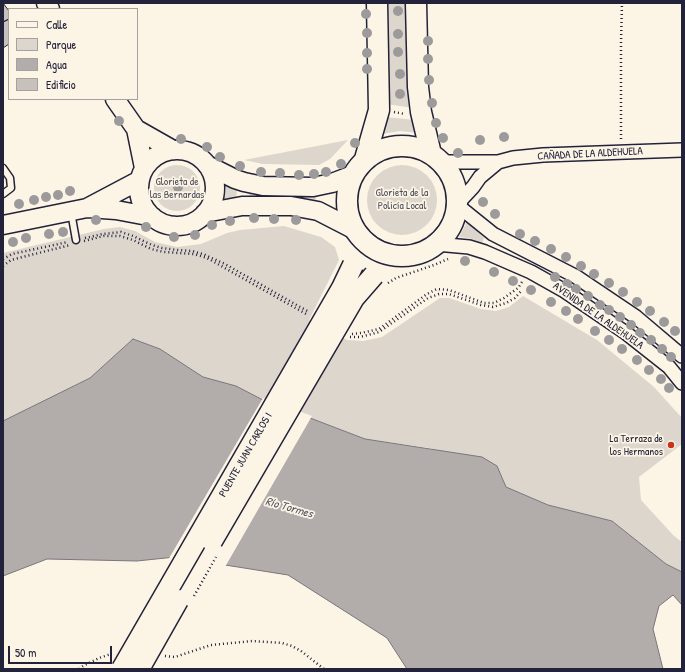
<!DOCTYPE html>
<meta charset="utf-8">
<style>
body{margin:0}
#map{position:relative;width:685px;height:672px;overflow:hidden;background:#fcf5e5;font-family:"Patrick Hand",sans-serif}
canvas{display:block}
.frame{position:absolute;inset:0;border:4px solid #22223b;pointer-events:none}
.legend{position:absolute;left:8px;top:8px;width:130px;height:92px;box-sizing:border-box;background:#fcf5e5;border:1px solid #a5a1a1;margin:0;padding:5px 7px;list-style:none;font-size:12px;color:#22223b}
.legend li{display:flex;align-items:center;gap:8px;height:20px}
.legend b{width:20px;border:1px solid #a5a1a1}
.scale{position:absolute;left:8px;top:646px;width:104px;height:18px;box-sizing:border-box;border:2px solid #22223b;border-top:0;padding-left:5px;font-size:12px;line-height:14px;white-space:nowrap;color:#22223b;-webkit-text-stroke:3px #fcf5e5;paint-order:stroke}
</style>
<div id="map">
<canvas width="685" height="672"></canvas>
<div class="frame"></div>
<ul class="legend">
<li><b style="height:5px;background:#fcf5e5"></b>Calle</li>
<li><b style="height:11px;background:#dcd6cc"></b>Parque</li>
<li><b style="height:11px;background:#b2adab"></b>Agua</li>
<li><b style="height:11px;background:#c6c1bb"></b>Edificio</li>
</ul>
<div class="scale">50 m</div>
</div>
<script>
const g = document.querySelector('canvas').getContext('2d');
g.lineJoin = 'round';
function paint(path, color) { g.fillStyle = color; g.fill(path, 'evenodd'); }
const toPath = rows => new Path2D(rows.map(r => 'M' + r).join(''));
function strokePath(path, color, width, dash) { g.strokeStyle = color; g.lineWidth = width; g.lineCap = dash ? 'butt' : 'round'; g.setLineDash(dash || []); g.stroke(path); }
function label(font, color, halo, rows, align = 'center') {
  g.font = font + ' "Patrick Hand",sans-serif'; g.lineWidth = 3.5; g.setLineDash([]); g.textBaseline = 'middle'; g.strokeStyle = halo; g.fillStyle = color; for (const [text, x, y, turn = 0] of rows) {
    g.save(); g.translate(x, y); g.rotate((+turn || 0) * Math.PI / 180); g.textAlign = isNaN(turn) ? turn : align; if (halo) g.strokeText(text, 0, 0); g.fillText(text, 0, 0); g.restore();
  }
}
paint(toPath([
 [385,3,409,3,413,108,387,104],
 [386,117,415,120,419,133,400,131,382,134],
 [348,140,330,159,319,165,263,164,244,160],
 '367 200a35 35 0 1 1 70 0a35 35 0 1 1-70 0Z',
 '154 188a23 23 0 1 1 46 0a23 23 0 1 1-46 0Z',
 [225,184,237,189,236,199,224,202,226,191],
 [249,192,261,194,317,196,314,203,249,198],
 [467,222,484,238,482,243,469,238,459,237],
 [284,226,321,237,335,247,339,260,309,320,347,340,363,341,382,337,440,298,449,298,481,309,496,311,509,307,523,296,597,340,654,387,682,418,682,444,639,477,641,500,674,536,682,542,682,572,666,564,612,521,548,505,506,487,497,466,429,448,365,439,263,400,236,386,203,377,160,349,133,339,90,378,3,421,3,253,104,229,120,227,135,231,155,242,177,247,201,244,227,233,240,230]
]), '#dcd6cc');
const water = toPath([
 [133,339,160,349,203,377,236,386,263,400,365,439,482,457,497,466,506,487,548,505,612,521,666,564,682,572,682,605,673,595,659,606,653,629,663,669,407,669,387,638,288,575,175,557,137,561,47,559,3,576,3,421,90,378,133,339]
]);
paint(water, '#b2adab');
strokePath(water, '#78757e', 1);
paint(toPath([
 [263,398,312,416,225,567,175,559,168,560]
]), '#fcf5e5');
const building = toPath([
 [3,3,9,11,9,19,3,22,3,3],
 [9,19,9,44,3,48,3,22,9,19]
]);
paint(building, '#c6c1bb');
strokePath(building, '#22223b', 1);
const service = toPath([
 [3,168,10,178,11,188,3,194],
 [71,212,76,240]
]);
const minor = toPath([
 [442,162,498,162,513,158,543,155,682,150],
 [458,203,473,187,480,177,498,162],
 [457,205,493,234,575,276,636,317,682,356],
 [436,244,469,247,485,252,531,272,563,290,626,333,669,367,682,383]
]);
const secondary = toPath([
 [46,3,50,9],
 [115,99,136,129,173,150],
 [136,129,144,168],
 '139 188a38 38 0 1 1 76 0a38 38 0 1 1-76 0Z',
 [207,165,235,179,244,182,263,186,313,187,332,183,353,175],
 [88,208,116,210,153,217],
 [205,213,242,206,291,206,318,211,355,230],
 [3,225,87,208,140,180]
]);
const primary = toPath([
 [416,3,418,87,421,112,431,154],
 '347 201a55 55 0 1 1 110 0a55 55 0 1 1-110 0Z',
 [365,159,379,110,377,3]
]);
strokePath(service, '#22223b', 9);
strokePath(minor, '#22223b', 16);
strokePath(secondary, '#22223b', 21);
strokePath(primary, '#22223b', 23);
strokePath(toPath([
 [394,112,405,114],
 [621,139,621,43,622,3],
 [85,238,103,234,121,232,133,236,152,245,162,248,177,250,192,251,203,254,225,264,309,312],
 [84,241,104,236,120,236,133,240,151,249,164,252,194,254,207,258,308,315],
 [3,259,12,254,68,242],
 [3,266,11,260,70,245],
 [388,283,396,278,434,265,448,259],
 [352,334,361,333,379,329,427,294,437,289,449,290,484,303,494,303,504,298,518,288,522,282],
 [350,337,360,337,379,332,428,298,439,294,449,294,481,305,493,307,506,303,515,298,522,290],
 [165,656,175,657,211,645,253,641,282,643,292,646,301,651,324,669],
 [79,669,83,666,99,658,111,654]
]), '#22223b', 2.5, [1, 3]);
strokePath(service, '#fcf5e5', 6);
strokePath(minor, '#fcf5e5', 13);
strokePath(secondary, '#fcf5e5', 18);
strokePath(primary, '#fcf5e5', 20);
const primaryBridge = toPath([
 [212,541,354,298,374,275],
 [122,669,342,288,353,265],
 [139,669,178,600]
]);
strokePath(primaryBridge, '#22223b', 23, []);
strokePath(toPath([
 [194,596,216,557]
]), '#22223b', 2.5, [1, 3]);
strokePath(primaryBridge, '#fcf5e5', 20);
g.fillStyle = '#9d9a9b';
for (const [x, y] of [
 [398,11],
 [366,14],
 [367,33],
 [398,34],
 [428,41],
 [398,52],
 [367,53],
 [428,59],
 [367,69],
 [400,74],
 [429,80],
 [400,94],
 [432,103],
 [119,121],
 [436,123],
 [504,137],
 [443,138],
 [181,139],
 [480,140],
 [355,143],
 [207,147],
 [458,153],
 [220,157],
 [341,164],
 [240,166],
 [261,172],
 [326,172],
 [280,173],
 [314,174],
 [299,175],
 [178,187],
 [70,191],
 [58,195],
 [46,197],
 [34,200],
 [483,202],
 [19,204],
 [495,214],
 [254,218],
 [274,219],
 [96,220],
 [296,220],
 [230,221],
 [212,225],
 [146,227],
 [63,232],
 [49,234],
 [520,234],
 [195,235],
 [174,237],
 [26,238],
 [535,241],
 [13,242],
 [551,249],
 [566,257],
 [465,261],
 [581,266],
 [494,272],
 [594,274],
 [555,277],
 [513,281],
 [609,283],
 [567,284],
 [576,289],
 [531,290],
 [623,292],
 [588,296],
 [551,302],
 [637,302],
 [600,305],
 [609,310],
 [566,311],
 [650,311],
 [620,317],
 [578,319],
 [664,322],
 [631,325],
 [595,331],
 [675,331],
 [640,333],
 [609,340],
 [651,340],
 [622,349],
 [662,349],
 [671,357],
 [637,360],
 [649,370],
 [661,379],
 [669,388]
]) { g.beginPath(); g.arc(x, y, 5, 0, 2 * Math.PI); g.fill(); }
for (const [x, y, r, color] of [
 [671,445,4,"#c8321e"]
]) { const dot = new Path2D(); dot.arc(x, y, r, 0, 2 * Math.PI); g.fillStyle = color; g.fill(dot); strokePath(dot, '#fcf5e5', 1.5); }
label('11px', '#22223b', '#fcf5e5', [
 ["CAÑADA DE LA ALDEHUELA",590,154,-3],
 ["AVENIDA DE LA ALDEHUELA",598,316,35],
 ["PUENTE JUAN CARLOS I",246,455,-60]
]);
label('11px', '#504f5f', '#fcf5e5', [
 ["Glorieta de",177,182],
 ["las Bernardas",177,195],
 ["Glorieta de la",402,193],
 ["Policía Local",402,206]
]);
label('11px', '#22223b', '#fcf5e5', [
 ["La Terraza de",663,439],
 ["los Hermanos",663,452]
], 'right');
label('italic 12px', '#545362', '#fcf5e5', [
 ["Río Tormes",289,508,16]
]);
</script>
